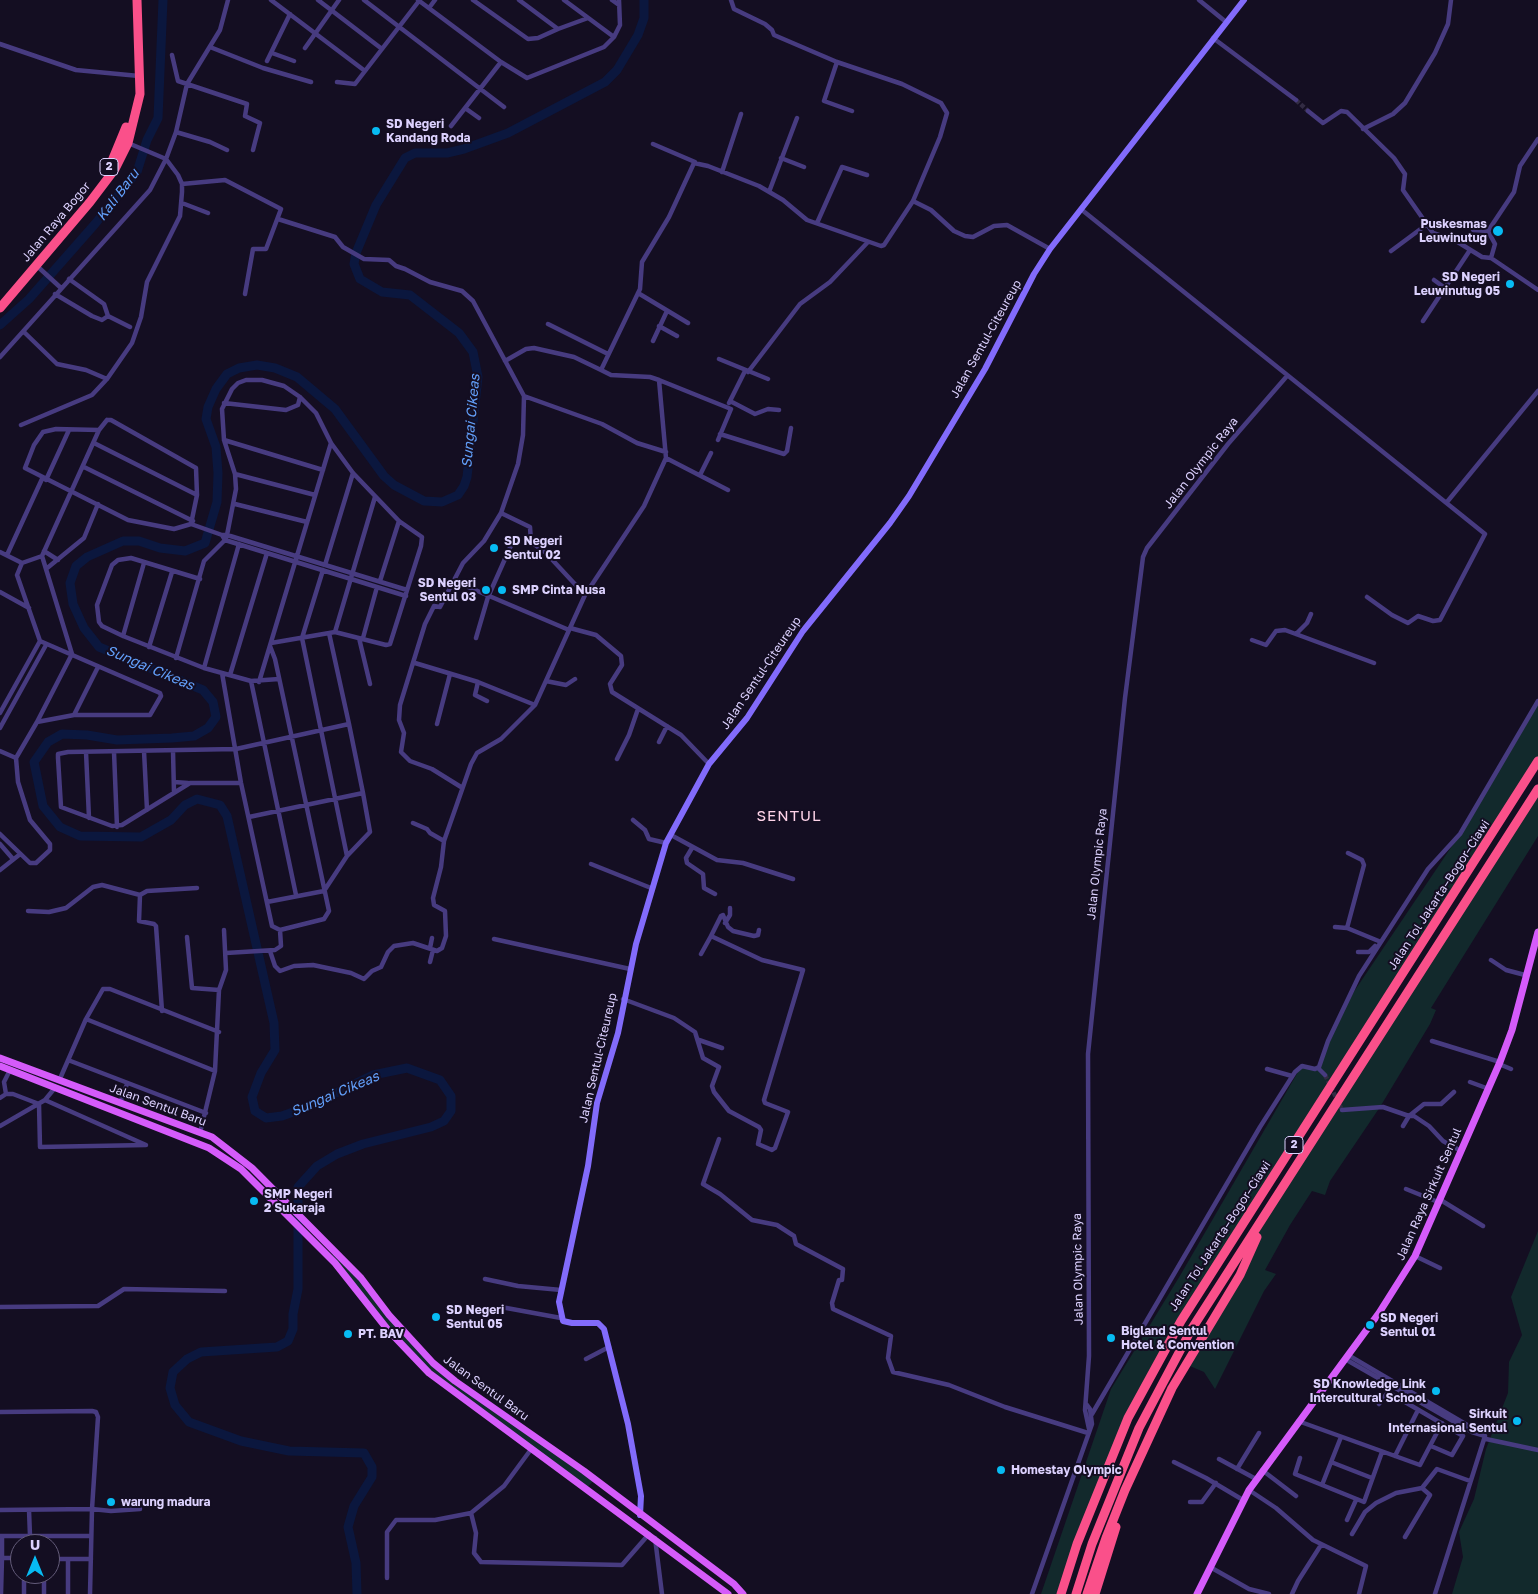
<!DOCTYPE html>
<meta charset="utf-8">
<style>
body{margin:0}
#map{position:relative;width:1538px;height:1594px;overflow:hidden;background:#140e22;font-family:"Golos Text",sans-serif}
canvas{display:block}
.north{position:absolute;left:10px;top:1534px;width:50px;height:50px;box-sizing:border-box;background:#140e22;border:1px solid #645c7a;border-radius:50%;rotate:0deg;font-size:14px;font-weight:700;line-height:20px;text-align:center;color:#dcd1fe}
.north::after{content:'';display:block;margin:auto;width:18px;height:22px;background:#07bbf3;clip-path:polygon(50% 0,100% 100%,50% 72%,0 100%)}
</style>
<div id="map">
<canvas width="1538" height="1594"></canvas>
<div class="north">U</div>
</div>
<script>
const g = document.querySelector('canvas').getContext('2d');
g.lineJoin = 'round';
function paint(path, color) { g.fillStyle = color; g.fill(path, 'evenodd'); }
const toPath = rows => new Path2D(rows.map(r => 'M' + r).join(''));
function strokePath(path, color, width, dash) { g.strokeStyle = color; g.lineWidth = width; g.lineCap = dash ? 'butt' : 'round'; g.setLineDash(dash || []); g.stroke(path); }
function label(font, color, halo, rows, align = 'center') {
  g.font = font + ' "Golos Text",sans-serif'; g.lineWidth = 4; g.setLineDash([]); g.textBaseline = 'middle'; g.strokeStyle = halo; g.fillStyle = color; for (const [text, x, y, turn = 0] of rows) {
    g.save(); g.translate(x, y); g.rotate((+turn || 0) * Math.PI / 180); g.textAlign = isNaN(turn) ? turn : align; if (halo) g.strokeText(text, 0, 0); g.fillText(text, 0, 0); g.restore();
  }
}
paint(toPath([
 [1538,701,1538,760,1330,1088,1146,1385,1061,1594,1041,1594,1111,1389,1181,1274,1302,1065,1317,1069,1347,1002,1460,834],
 [1538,789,1538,836,1431,1008,1436,1010,1430,1024,1380,1107,1330,1181,1325,1195,1312,1191,1290,1225,1265,1270,1276,1274,1264,1291,1215,1389,1204,1372,1185,1364,1240,1275,1268,1211],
 [1538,1231,1538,1594,1452,1594,1463,1557,1459,1532,1474,1499,1486,1449,1508,1393,1509,1362,1522,1335,1511,1297],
 [335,1253,433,1363,595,1479,585,1490,429,1373,330,1257]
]), '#12292c');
strokePath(toPath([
 [0,325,29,299,95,224,137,172,147,140,158,118,163,0],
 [357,1594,356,1563,348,1527,354,1506,372,1477,372,1467,364,1453,289,1451,241,1441,189,1422,175,1405,170,1388,173,1372,187,1359,201,1352,277,1347,288,1341,293,1329,293,1314,298,1289,298,1187,317,1166,337,1154,363,1144,431,1127,444,1121,451,1111,451,1096,440,1080,407,1068,373,1075,307,1107,282,1116,266,1118,255,1111,252,1097,261,1073,275,1050,274,1023,227,816,220,805,197,799,185,805,171,820,141,837,80,836,60,827,43,806,34,762,48,742,62,734,87,735,117,740,172,738,194,736,208,728,216,717,213,702,203,690,99,647,84,628,73,604,70,583,76,566,87,557,123,541,139,541,160,548,185,551,205,543,217,502,218,473,216,447,206,419,208,407,216,389,227,374,239,368,257,365,275,368,297,377,335,409,384,476,394,485,424,501,442,502,458,495,464,486,467,477,478,377,473,352,459,333,410,295,382,292,360,279,354,264,356,253,376,205,405,158,415,153,447,153,464,149,508,133,605,82,617,70,638,35,644,18,644,0]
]), '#0b173e', 9);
strokePath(toPath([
 [1296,100,1308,111],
 [1325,1075,1342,1110]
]), '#322b43', 4.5, [4.5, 2]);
strokePath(toPath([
 [271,0,365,71],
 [318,0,382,49],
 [364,0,504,107],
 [418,0,501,62,527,78,604,47,614,37,620,25,619,0],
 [473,0,528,39,538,38,558,29],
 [519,0,558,29,588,18],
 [564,0,614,37],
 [612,0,619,5],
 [1199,0,1226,22],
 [429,8,435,0],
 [1213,38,1296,100],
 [0,44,76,70,139,76],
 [210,47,263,68,311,82],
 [305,48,339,0],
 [272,53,294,61],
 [172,55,178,81,247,104,245,116,260,123,253,150],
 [267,61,290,14],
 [837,62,824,101,852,111],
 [337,82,355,84,419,1],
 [465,108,479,118],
 [1308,111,1323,123,1341,111,1347,112,1394,158,1405,174,1403,190,1405,193,1433,233,1456,241,1482,257,1491,258,1538,290],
 [451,126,501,62],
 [1363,129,1393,114,1405,103,1435,53,1448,24,1451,0],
 [176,132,210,142,227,150],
 [653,144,695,162],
 [781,158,804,167],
 [722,172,741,114],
 [182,184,225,180,281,209,266,249,253,249,245,294],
 [769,192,797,118],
 [913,201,931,210,954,231,965,236,973,237,994,226,1007,225,1050,249],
 [182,203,208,213],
 [1082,210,1485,534,1440,620,1433,621,1418,616,1408,623,1392,615,1367,597],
 [278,219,335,237,343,247,364,259,389,260,396,266,405,269,430,282,462,291,473,301,524,396,523,435,518,464,501,513],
 [817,223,842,167,867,175],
 [1473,230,1488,231,1514,192,1520,166,1538,139],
 [1488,231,1495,244,1491,258],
 [1391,251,1426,225],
 [37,266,61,288],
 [69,279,104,304,108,316,130,327],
 [1434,280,1445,288],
 [638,293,688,323],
 [55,294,92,316,102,320,108,316],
 [1423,321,1470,250],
 [548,324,608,354],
 [659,326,677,336],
 [24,332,57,364,86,370,107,379],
 [653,341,667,311],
 [0,357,150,190,166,159,176,132,187,84,220,30,228,0],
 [719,359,768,379],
 [505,361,526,349,534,348,574,357,601,370],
 [748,372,800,304,830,282,867,243],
 [659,380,731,409,718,440],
 [524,396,602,424,637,443,666,452],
 [730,401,755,414,768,409,779,410],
 [224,403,286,410,298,405,300,397],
 [729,403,745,371],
 [107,420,111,420,196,468,197,495,191,524,174,529,128,520,25,468,34,445,43,432,56,429,99,430,107,420],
 [21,425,92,395,107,379,132,343,141,317,147,282,180,216,182,192,182,184,178,175,166,159,128,143],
 [720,434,784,454,787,451,791,428],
 [224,440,323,470],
 [94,443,197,495],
 [666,458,728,490],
 [84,467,193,521],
 [235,474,315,495],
 [700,475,711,453],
 [46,480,69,430],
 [1447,502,1538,391],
 [235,504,307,522],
 [191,524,222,535],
 [225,540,222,535,227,535,407,590],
 [225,540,406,596],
 [44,551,58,560],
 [0,552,22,563],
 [7,555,42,479],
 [325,565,353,473],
 [46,569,84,538,98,504],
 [200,579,131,558,118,560,112,565,97,605,99,622,102,626,123,636,204,668,251,681,279,679],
 [380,581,399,521],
 [454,581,569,630],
 [0,592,29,608],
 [570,628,596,635,621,656,622,665,610,684,612,692,681,735,709,764],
 [1296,634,1307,623,1311,614],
 [123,636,144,563],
 [359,638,370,684],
 [363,638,377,587],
 [476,638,488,597,513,541],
 [1252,640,1266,645,1276,631,1285,630,1374,663],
 [271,643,335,632,375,497],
 [149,647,172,572],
 [176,658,204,561,225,540,227,535,236,489,235,474,224,440,222,409,232,389,238,383,246,380,262,380,284,386,300,397,316,413,331,443,353,473,399,521,422,537,421,546,390,644,386,645,335,632],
 [415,663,478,682,535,705],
 [204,668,239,544],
 [222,673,241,783,272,926,280,930,324,919,329,911,275,659,270,646],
 [230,675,267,553],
 [251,681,296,895],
 [546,681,566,685,575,679],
 [259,682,331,443],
 [478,682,475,695,487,701],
 [0,713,40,641],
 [74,715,98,667],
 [37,722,72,654,42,556],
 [349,724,363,793],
 [437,724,450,674],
 [0,728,46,645],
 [659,742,667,726],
 [0,751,16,758],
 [144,751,147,810],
 [173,751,174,793],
 [86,752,89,818],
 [114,752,117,827],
 [617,759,629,735,638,709],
 [174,782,188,783],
 [241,783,190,783,122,825,112,826,61,807,58,758,58,754,68,752,236,749,349,724,329,633],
 [461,787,432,769,410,761,401,752,404,733,399,720,400,705,425,624,434,606,440,607,463,563,484,541,501,513,530,527,531,542,546,553,585,595],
 [249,817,363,793,370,832,347,856],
 [633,820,645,830,649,839,666,843],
 [413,823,427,829,430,833,444,841],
 [0,834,30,863,36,863,50,850,50,844,30,820,18,782,16,758,37,722,74,715,150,715,161,696,160,693,40,641,17,575,22,563,42,556,99,430],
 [671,835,717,860,743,863,793,879],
 [0,844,13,859],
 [692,848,686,858,687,863,703,874,704,888,715,894],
 [1348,853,1362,860,1364,865,1347,928,1381,942],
 [591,864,651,888],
 [0,870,19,855],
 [140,895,139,921,154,924,156,926,162,1011],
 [267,902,324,891,347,856,302,638,323,570],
 [28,911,49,912,66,908,93,887,102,885,140,895,147,891,197,888],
 [721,916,723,915,728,927,733,931,754,936,758,935,759,930],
 [725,923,730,915,730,908],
 [1335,927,1347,928],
 [711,936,721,916],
 [187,937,192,988,219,990],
 [494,939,630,969],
 [430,948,432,938],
 [270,951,275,966,280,971,294,966,313,965,351,973,364,979,372,971,381,967,388,952,394,946,413,943,437,951,442,948,446,936,445,911,434,905,433,898,441,867,444,841,471,764,477,753,501,739,535,705,585,595,644,506,666,458,659,380,650,377,611,375,601,370,640,289,642,262,669,217,694,163,708,166,759,186,783,200,807,220,881,246,884,245,913,201,940,137,947,113,941,103,902,84,837,62,774,35,772,30,765,24,734,9,731,0],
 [1358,952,1369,952,1375,946],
 [226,953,275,950,281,946,280,930],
 [1491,960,1506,970,1525,975],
 [430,962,433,950],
 [623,999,674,1018,695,1032,703,1058,719,1067,712,1086,714,1092,729,1111,759,1127,761,1130,758,1144,772,1150,775,1148,788,1112,765,1103,764,1100,803,970,762,960,711,936,701,954],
 [86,1019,215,1071],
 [699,1040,722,1048],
 [1432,1041,1500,1062],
 [68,1060,206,1113],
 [1499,1064,1511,1069],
 [1318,1068,1325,1075],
 [1267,1069,1292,1076],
 [59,1081,86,1019,103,989,110,989,219,1032],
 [1470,1082,1489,1089],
 [6,1094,4,1082,10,1070],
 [0,1098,6,1094,13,1094,39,1104,40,1147,146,1145,45,1100],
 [120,1103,127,1084],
 [1342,1110,1383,1107,1409,1116,1414,1116,1429,1126,1443,1141,1461,1151],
 [0,1126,45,1100,54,1089],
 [1403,1126,1409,1116,1424,1104,1441,1104,1454,1092],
 [200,1133,215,1071,219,990,226,970,224,930],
 [719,1139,703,1184,720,1194,752,1220,777,1225,794,1236,796,1244,843,1269,842,1280,839,1280,832,1303,833,1309,891,1336,888,1358,893,1372,949,1385,1005,1407,1088,1433],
 [1406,1189,1438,1202],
 [1439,1199,1483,1226],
 [1415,1256,1440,1268],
 [485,1279,518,1286,561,1290],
 [0,1307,98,1306,124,1289,225,1291],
 [501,1307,561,1318],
 [1348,1355,1474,1429,1477,1433],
 [586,1359,609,1347],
 [1345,1359,1472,1432,1485,1436,1435,1594],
 [1379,1404,1388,1392,1463,1436,1452,1455,1431,1446],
 [0,1412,92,1411,96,1412,98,1417,92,1509,90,1594],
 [1092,1414,1260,1127,1295,1072,1302,1066,1315,1069,1319,1067,1328,1041,1359,976,1428,869,1460,834,1538,701],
 [1298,1421,1420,1465,1442,1423],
 [1089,1429,1085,1410,1089,1356,1088,1054,1125,698,1143,557,1147,548,1228,444,1287,376],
 [1486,1439,1538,1450],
 [1395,1456,1418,1410],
 [1300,1458,1295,1474,1364,1502,1382,1452],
 [1219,1459,1256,1479],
 [1174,1462,1206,1478,1243,1500],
 [1331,1462,1372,1478],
 [1237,1469,1259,1433],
 [1262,1470,1296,1496],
 [1322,1485,1341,1437],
 [1249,1490,1276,1508,1313,1540,1366,1566,1359,1594],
 [1190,1502,1202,1502,1216,1483],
 [0,1510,92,1509,111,1511,140,1509],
 [29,1510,30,1536],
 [471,1513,504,1486,532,1448],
 [1347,1520,1356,1500],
 [1352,1534,1365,1512,1376,1503,1396,1493,1422,1488,1437,1469,1470,1481],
 [0,1536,91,1536],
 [1405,1537,1430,1495,1422,1488],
 [655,1538,662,1594],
 [2,1558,2,1536],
 [50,1559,91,1559],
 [1210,1567,1249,1589,1269,1594],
 [24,1574,24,1594],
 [44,1574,44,1594],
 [387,1578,387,1532,396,1520,435,1520,471,1513,476,1533,474,1553,481,1562,622,1565,649,1534],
 [1,1594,2,1558,20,1558],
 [68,1594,68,1559],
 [1032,1594,1092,1424,1090,1409,1087,1405],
 [1292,1594,1298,1581,1321,1545]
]), '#473b80', 4.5);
strokePath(toPath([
 [640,1515,641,1496,628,1424,604,1329,598,1323,572,1323,563,1321,559,1302,588,1166,597,1103,618,1033,636,944,666,843,709,764,747,718,803,631,890,523,909,496,985,369,1034,274,1050,249,1244,0]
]), '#826bfb', 6);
strokePath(toPath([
 [0,1058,212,1137,252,1168,361,1278,389,1315,433,1363,455,1381,584,1471,734,1584,743,1594],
 [0,1066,209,1148,241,1169,335,1263,388,1330,429,1373,728,1594],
 [1197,1594,1249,1490,1379,1313,1415,1256,1500,1062,1512,1030,1538,932]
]), '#d55bfa', 7);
strokePath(toPath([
 [112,161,126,127],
 [0,308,90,202,115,169,128,143,140,94,137,0],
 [1061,1594,1077,1544,1128,1418,1181,1321,1538,761],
 [1076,1594,1092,1544,1139,1428,1191,1330,1538,789],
 [1087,1594,1106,1538,1125,1490,1172,1388,1240,1275,1257,1237],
 [1095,1594,1116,1527]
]), '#fa508a', 9);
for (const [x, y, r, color] of [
 [376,131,5,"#07bbf3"],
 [1498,231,6,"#07bbf3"],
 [1510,284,5,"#07bbf3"],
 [494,548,5,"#07bbf3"],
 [486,590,5,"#07bbf3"],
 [502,590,5,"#07bbf3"],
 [254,1201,5,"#07bbf3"],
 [436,1317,5,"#07bbf3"],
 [1370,1325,5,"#07bbf3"],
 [348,1334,5,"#07bbf3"],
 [1111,1338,5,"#07bbf3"],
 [1436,1391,5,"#07bbf3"],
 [1517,1421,5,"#07bbf3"],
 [1001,1470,5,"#07bbf3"],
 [111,1502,5,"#07bbf3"]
]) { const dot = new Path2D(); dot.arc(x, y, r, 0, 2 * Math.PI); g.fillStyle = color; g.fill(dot); strokePath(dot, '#140e22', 2); }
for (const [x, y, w] of [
 [109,167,18],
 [1294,1145,18]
]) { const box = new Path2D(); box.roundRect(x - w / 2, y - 8.5, w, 17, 4); g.fillStyle = '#140e22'; g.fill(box); strokePath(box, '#dcd1fe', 1); }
label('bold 11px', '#dcd1fe', null, [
 ["2",109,167],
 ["2",1294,1145]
]);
label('bold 12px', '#dcd1fe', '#140e22', [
 ["SD Negeri",386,124],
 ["Kandang Roda",386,138],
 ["Puskesmas",1487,224,"right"],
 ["Leuwinutug",1487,238,"right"],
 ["SD Negeri",1500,277,"right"],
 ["Leuwinutug 05",1500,291,"right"],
 ["SD Negeri",504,541],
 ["Sentul 02",504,555],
 ["SD Negeri",476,583,"right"],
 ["Sentul 03",476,597,"right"],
 ["SMP Cinta Nusa",512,590],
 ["SMP Negeri",264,1194],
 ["2 Sukaraja",264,1208],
 ["SD Negeri",446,1310],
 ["Sentul 05",446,1324],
 ["SD Negeri",1380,1318],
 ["Sentul 01",1380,1332],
 ["Bigland Sentul",1121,1331],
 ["Hotel & Convention",1121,1345],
 ["PT. BAV",358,1334],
 ["SD Knowledge Link",1426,1384,"right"],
 ["Intercultural School",1426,1398,"right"],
 ["Sirkuit",1507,1414,"right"],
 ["Internasional Sentul",1507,1428,"right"],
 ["Homestay Olympic",1011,1470],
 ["warung madura",121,1502]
], 'left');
label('12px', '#dcd1fe', '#140e22', [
 ["Jalan Raya Bogor",56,222,-50],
 ["Jalan Sentul-Citeureup",986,339,-61],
 ["Jalan Olympic Raya",1201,463,-52],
 ["Jalan Sentul-Citeureup",761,673,-56],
 ["Jalan Olympic Raya",1097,864,-84],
 ["Jalan Tol Jakarta–Bogor–Ciawi",1439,895,-57],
 ["Jalan Sentul-Citeureup",598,1058,-77],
 ["Jalan Sentul Baru",158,1105,20],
 ["Jalan Raya Sirkuit Sentul",1429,1194,-66],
 ["Jalan Tol Jakarta–Bogor–Ciawi",1220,1236,-57],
 ["Jalan Olympic Raya",1078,1269,-91],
 ["Jalan Sentul Baru",486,1388,36]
]);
label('italic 14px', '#629ffa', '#140e22', [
 ["Kali Baru",118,195,-53],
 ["Sungai Cikeas",471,421,-85],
 ["Sungai Cikeas",150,668,23],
 ["Sungai Cikeas",335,1094,-23]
]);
g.letterSpacing = '1px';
label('15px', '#fed3e8', '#140e22', [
 ["SENTUL",789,816]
]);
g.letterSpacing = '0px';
</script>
